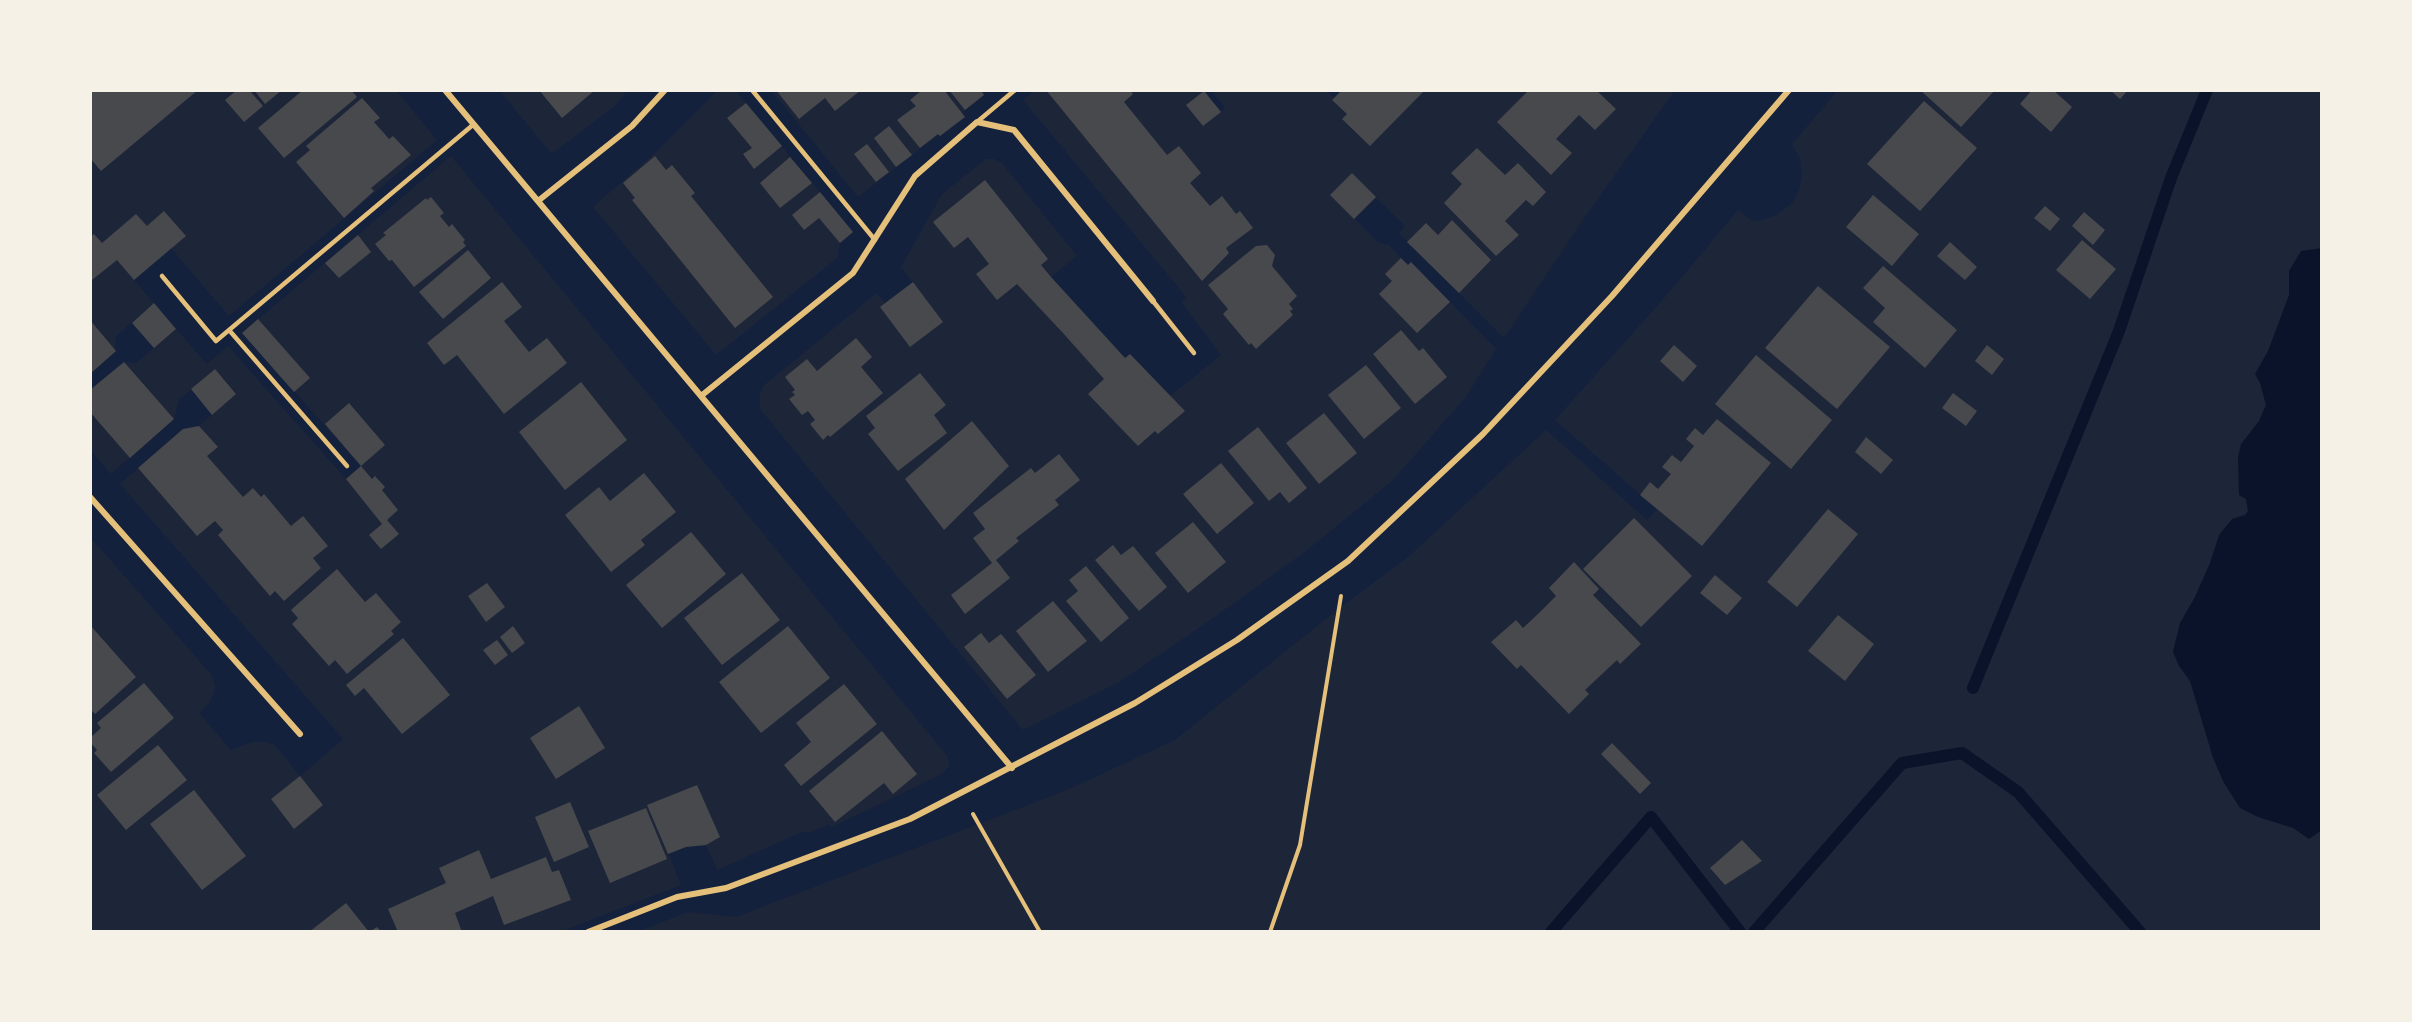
<!DOCTYPE html>
<style>
body{margin:0}
#map{position:relative;width:2412px;height:1022px;overflow:hidden;background:#14213d;font-family:"PT Sans Narrow",sans-serif}
canvas{display:block}
.frame{position:absolute;inset:0;border:92px solid #f6f1e7;pointer-events:none}
</style>
<div id="map">
<canvas width="2412" height="1022"></canvas>
<div class="frame"></div>
</div>
<script>
const g = document.querySelector('canvas').getContext('2d');
g.lineJoin = 'round';
function paint(path, color) { g.fillStyle = color; g.fill(path, 'evenodd'); }
const toPath = rows => new Path2D(rows.map(r => 'M' + r).join(''));
function strokePath(path, color, width, dash) { g.strokeStyle = color; g.lineWidth = width; g.lineCap = dash ? 'butt' : 'round'; g.setLineDash(dash || []); g.stroke(path); }
paint(toPath([
 [90,90,396,90,437,140,229,316,171,248,134,280,154,303,115,337,116,351,90,374,90,282,92,280,90,278],
 [499,90,628,90,616,105,552,154],
 [718,90,735,90,853,232,840,243,837,258,716,355,593,207,655,153],
 [771,90,984,90,982,92,984,95,962,113,965,117,940,136,938,135,858,197],
 [1035,90,1204,90,1221,112,1225,108,1211,90,1330,90,1328,92,1334,98,1342,90,1428,90,1430,92,1433,90,1675,90,1583,220,1504,338,1399,233,1405,226,1376,198,1355,219,1379,243,1389,245,1408,265,1411,262,1496,349,1465,398,1393,480,1305,552,1206,623,1121,681,1023,730,761,410,759,398,763,386,877,293,885,303,913,283,901,267,942,194,986,159,994,159,1002,163,1077,256,1051,277,1125,358,1130,354,1170,396,1221,355,1182,303,1187,298,1023,100],
 [1838,90,2322,90,2322,932,637,932,688,912,736,917,1067,790,1175,740,1337,610,1407,558,1546,430,1647,520,1657,509,1555,420,1666,296,1738,210,1752,221,1762,220,1777,215,1792,203,1799,191,1802,175,1800,159,1792,144],
 [451,156,948,757,949,766,942,774,832,827,830,824,812,832,802,832,717,870,706,845,686,847,669,854,681,885,560,932,90,932,90,537,211,674,215,685,214,693,209,703,199,713,231,750,252,742,265,742,275,745,300,776,343,739,120,484,183,429,199,426,236,393,215,369,179,400,174,419,111,474,90,450,90,390,124,362,136,363,176,329,207,364,228,346,346,479,361,466,242,333],
 [300,777,323,805,294,828,271,799]
]), '#1d2539');
paint(toPath([
 [2322,248,2322,830,2309,839,2293,828,2258,817,2240,808,2224,783,2213,758,2190,681,2179,666,2173,652,2180,623,2195,597,2210,563,2219,535,2232,519,2245,515,2248,511,2246,499,2239,495,2238,457,2241,444,2259,421,2266,405,2260,383,2255,374,2268,351,2289,295,2289,271,2301,251]
]), '#0b132b');
strokePath(toPath([
 [1973,688,2119,331,2171,178,2207,90],
 [1551,932,1651,817,1740,932],
 [1754,932,1902,763,1962,753,2018,792,2140,932]
]), '#0b132b', 12);
paint(toPath([
 [90,90,198,90,101,171,90,158],
 [237,90,249,90,263,106,244,122,225,100],
 [254,90,282,90,265,104],
 [303,90,351,90,357,97,284,158,258,128],
 [539,90,595,90,562,118],
 [776,90,861,90,835,111,825,98,799,119],
 [922,90,944,90,965,117,940,136,938,134,920,148,897,120,916,106,910,100],
 [949,90,981,90,984,95,965,110],
 [1046,90,1130,90,1133,94,1124,102,1167,155,1179,146,1201,173,1190,183,1210,206,1222,196,1236,214,1240,211,1253,228,1226,248,1229,253,1202,281],
 [1342,90,1425,90,1370,146,1342,119,1347,114,1332,100],
 [1529,90,1596,90,1616,109,1595,130,1579,115,1556,139,1572,153,1551,175,1497,122],
 [1920,90,1995,90,1961,127],
 [2032,90,2053,90,2072,107,2051,132,2020,104],
 [2110,90,2128,90,2120,99],
 [1204,91,1221,112,1203,126,1186,105],
 [362,98,380,118,374,122,389,139,393,136,411,155,371,188,374,191,344,218,296,162,310,150,306,146],
 [1924,101,1977,148,1920,211,1867,164],
 [746,103,782,146,754,169,743,154,752,148,727,118],
 [889,126,912,155,896,167,874,138],
 [867,144,889,172,876,182,854,154],
 [1477,148,1505,175,1518,163,1546,192,1533,206,1526,200,1505,221,1519,235,1496,256,1444,203,1462,184,1451,173],
 [655,156,666,170,672,165,695,193,691,196,773,297,735,328,632,200,635,198,623,183],
 [790,157,812,183,780,208,760,183],
 [1352,173,1376,197,1354,219,1330,195],
 [985,180,1048,259,1041,265,1051,277,1125,358,1130,354,1185,411,1158,434,1155,431,1138,446,1088,394,1104,379,1063,333,1017,284,997,300,976,274,989,264,968,237,954,248,933,222],
 [820,192,853,232,840,243,819,218,804,230,792,215],
 [1873,195,1919,234,1892,266,1846,227],
 [431,197,444,213,440,216,449,227,452,224,465,240,463,242,466,246,414,287,392,260,389,261,375,244,386,235,383,233,426,198,427,200],
 [2045,206,2060,219,2050,231,2034,218],
 [164,211,186,236,134,280,117,260,92,280,90,278,90,237,94,234,102,243,136,214,147,226],
 [2084,212,2105,230,2093,245,2072,226],
 [1452,220,1491,260,1459,293,1407,242,1426,223,1438,235],
 [358,235,371,252,339,278,325,263],
 [2082,240,2116,269,2090,299,2056,270],
 [1950,242,1977,267,1965,280,1937,256],
 [1267,245,1275,255,1272,266,1297,296,1289,304,1293,309,1290,311,1293,315,1256,349,1251,343,1249,345,1223,314,1228,309,1208,285,1256,246],
 [468,250,491,278,443,319,419,292],
 [1401,258,1408,265,1411,262,1450,302,1417,333,1379,294,1392,281,1385,274],
 [1883,266,1957,330,1925,368,1873,322,1885,308,1863,288],
 [502,282,522,307,504,321,529,352,547,338,567,363,504,414,457,355,444,365,427,343],
 [913,282,943,322,910,347,880,307],
 [1818,286,1890,347,1837,409,1765,348],
 [154,303,176,329,154,348,132,323],
 [258,319,310,378,294,392,242,333],
 [90,320,116,351,90,374],
 [1401,330,1419,351,1423,348,1447,377,1415,404,1373,354],
 [856,338,872,357,861,367,883,393,830,437,828,435,823,440,810,424,815,420,808,411,802,415,789,399,795,395,792,392,795,390,785,377,807,359,817,371],
 [1674,345,1697,366,1683,382,1660,361],
 [1987,345,2004,359,1992,375,1975,361],
 [1756,355,1832,420,1791,469,1715,404],
 [124,362,174,419,130,458,90,412,90,390],
 [1366,365,1401,408,1364,439,1328,395],
 [215,369,236,394,212,415,191,389],
 [920,373,946,405,934,415,947,433,898,471,868,434,875,428,866,416],
 [581,382,627,440,565,490,519,432],
 [1953,393,1977,411,1966,426,1942,408],
 [349,403,385,445,361,466,325,424],
 [1324,413,1357,453,1319,484,1286,443],
 [1717,419,1771,463,1702,546,1640,495,1650,482,1658,489,1671,474,1662,467,1672,455,1681,462,1694,446,1686,439,1695,428,1703,435],
 [972,421,1009,466,944,530,905,479],
 [199,426,218,447,207,456,243,497,253,488,261,497,264,494,291,526,303,516,328,546,313,558,321,568,284,601,275,591,270,596,218,535,223,530,215,521,197,536,138,468,183,429],
 [1258,427,1307,488,1289,503,1280,492,1269,501,1228,451],
 [1866,437,1893,460,1881,474,1855,452],
 [1059,454,1080,480,1055,500,1059,505,1016,538,1019,541,996,560,1010,578,965,614,951,595,992,563,973,538,985,529,973,513,1031,468,1035,473],
 [1221,463,1254,503,1217,534,1183,494],
 [361,466,372,479,375,476,385,487,382,490,398,510,387,520,399,534,381,549,369,535,382,524,346,479],
 [644,473,676,512,641,540,645,545,611,572,565,515,599,487,610,501],
 [1828,509,1858,534,1797,607,1767,582],
 [1634,518,1692,576,1641,627,1583,569],
 [1193,522,1226,562,1188,593,1155,553],
 [691,532,726,574,662,628,626,585],
 [1113,545,1121,555,1133,546,1167,587,1139,611,1095,560],
 [1574,562,1599,589,1593,595,1641,644,1620,664,1617,660,1585,690,1589,694,1569,714,1521,665,1517,669,1491,642,1516,620,1523,628,1540,612,1556,596,1549,588],
 [1086,566,1129,618,1101,642,1066,601,1078,591,1069,580],
 [337,569,365,602,376,593,401,622,391,631,394,634,347,674,335,660,329,666,292,624,298,618,291,610],
 [742,573,780,620,722,665,684,618],
 [1715,575,1742,598,1727,615,1700,593],
 [487,583,505,607,486,622,468,596],
 [1053,601,1087,641,1048,672,1016,631],
 [1838,615,1874,644,1845,681,1808,651],
 [90,625,136,677,95,714,92,711,90,713],
 [513,626,525,643,512,653,500,637],
 [788,626,830,678,761,733,719,682],
 [981,633,989,643,1001,634,1036,675,1007,699,964,647],
 [403,638,450,695,402,734,364,688,355,696,346,685],
 [497,640,508,655,495,665,483,650],
 [144,683,174,718,111,772,94,753,97,750,90,742,90,738,101,728,97,723],
 [844,684,877,724,801,786,784,765,811,742,796,723],
 [579,706,605,748,556,779,530,738],
 [882,731,917,774,893,794,884,783,835,822,809,791],
 [1612,743,1651,783,1640,794,1601,754],
 [158,745,187,780,126,830,97,795],
 [300,776,323,805,294,829,271,799],
 [697,785,720,837,706,845,686,847,668,854,647,805],
 [194,790,246,856,202,890,150,824],
 [570,802,589,847,554,862,535,817],
 [646,808,667,859,610,883,588,831],
 [1742,840,1762,861,1725,885,1710,868],
 [479,850,491,879,546,857,552,872,559,870,571,900,504,925,493,896,455,913,462,932,398,932,388,909,446,883,439,868],
 [346,903,369,932,377,927,382,932,309,932]
]), '#48494c');
strokePath(toPath([
 [973,814,1040,932],
 [1270,932,1300,845,1341,596]
]), '#e5c07b', 4);
strokePath(toPath([
 [752,90,875,240],
 [977,122,1015,90],
 [162,276,216,341,474,124],
 [1153,301,1194,353],
 [229,330,347,466]
]), '#e5c07b', 4.5);
strokePath(toPath([
 [445,90,1012,768],
 [538,201,632,126,665,90],
 [701,396,853,273,915,176,977,122,1014,130,1153,301],
 [90,497,300,734],
 [588,932,677,897,726,888,910,819,1135,703,1237,640,1348,561,1483,434,1612,296,1789,90]
]), '#e5c07b', 6);
</script>
